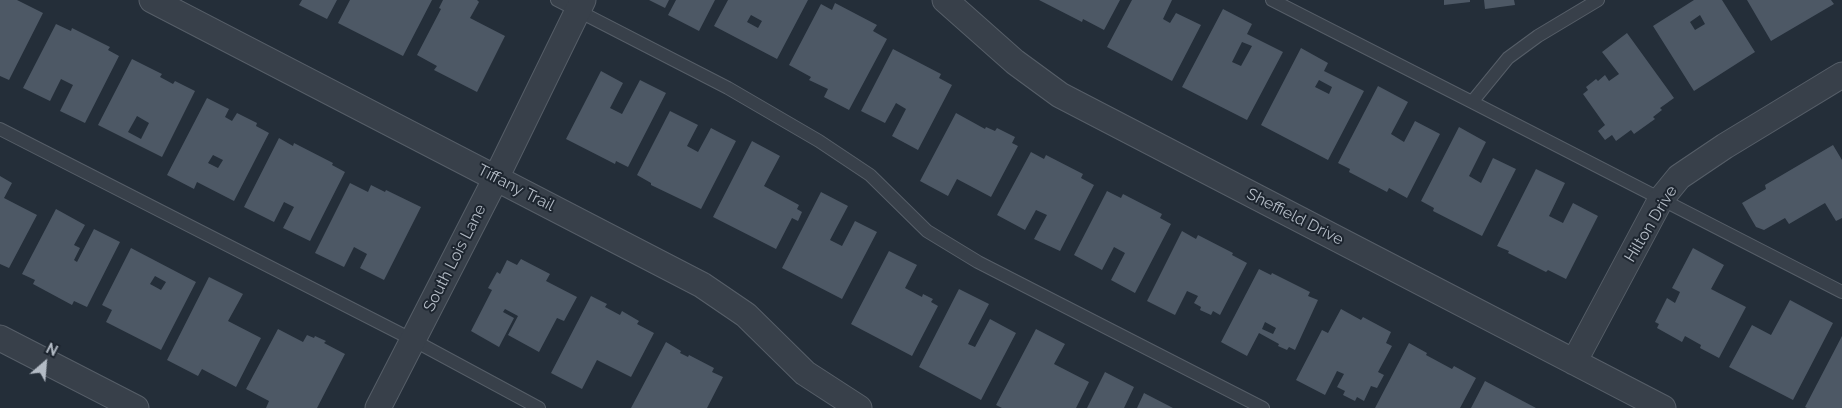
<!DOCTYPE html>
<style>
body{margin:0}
#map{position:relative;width:1842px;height:408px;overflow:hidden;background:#242e39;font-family:Raleway,sans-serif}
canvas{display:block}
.north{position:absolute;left:20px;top:338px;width:50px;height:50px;-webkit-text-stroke:4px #1d252f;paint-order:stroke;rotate:27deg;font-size:14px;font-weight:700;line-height:20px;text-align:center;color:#b3bbc5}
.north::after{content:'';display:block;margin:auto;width:18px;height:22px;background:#b3bbc5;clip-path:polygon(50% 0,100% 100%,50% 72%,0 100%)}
</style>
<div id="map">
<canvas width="1842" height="408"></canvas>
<div class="north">N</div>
</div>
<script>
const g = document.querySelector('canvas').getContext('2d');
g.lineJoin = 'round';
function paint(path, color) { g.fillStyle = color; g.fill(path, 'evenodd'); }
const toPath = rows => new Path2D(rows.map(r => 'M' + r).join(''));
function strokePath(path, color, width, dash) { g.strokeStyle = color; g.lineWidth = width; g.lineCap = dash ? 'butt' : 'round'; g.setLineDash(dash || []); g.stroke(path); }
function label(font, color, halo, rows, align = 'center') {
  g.font = font + ' Raleway,sans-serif'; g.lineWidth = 4; g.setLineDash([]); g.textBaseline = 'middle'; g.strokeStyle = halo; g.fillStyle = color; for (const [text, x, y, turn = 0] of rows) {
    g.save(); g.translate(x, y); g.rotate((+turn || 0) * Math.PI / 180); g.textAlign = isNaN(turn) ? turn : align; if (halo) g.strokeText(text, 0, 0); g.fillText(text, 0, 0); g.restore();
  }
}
paint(toPath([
 [0,0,17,0,43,13,9,80,0,76],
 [302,0,337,0,327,19,299,5],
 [350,0,432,0,403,56,338,23],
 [443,0,477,0,479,2,470,18,505,36,477,92,434,70,437,66,417,55,441,9,439,8],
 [649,0,669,0,665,8],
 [676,0,715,0,699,31,668,15],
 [728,0,808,0,777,59,714,26],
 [751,15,762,21,758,28,747,22],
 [1039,0,1120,0,1104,30,1083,19,1082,22],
 [1132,0,1172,0,1163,19,1170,23,1176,13,1201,25,1172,81,1107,47],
 [1444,0,1470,0,1470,2,1444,5],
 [1484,0,1514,0,1515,5,1485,9],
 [1694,0,1722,0,1755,52,1694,91,1653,26],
 [1700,15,1705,24,1695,30,1690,22],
 [1747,0,1831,0,1834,4,1771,41],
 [835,3,877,25,873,31,887,39,849,110,824,97,828,89,809,80,811,77,789,65,821,4,832,10],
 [1223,9,1252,24,1247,34,1283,52,1247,120,1182,87],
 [1242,42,1252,46,1241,66,1232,62],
 [56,24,71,31,72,28,110,47,108,50,119,56,85,123,60,111,73,85,61,79,50,101,23,88],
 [1627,33,1674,98,1660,108,1662,110,1653,117,1655,119,1634,134,1631,130,1616,141,1612,135,1605,140,1598,131,1605,125,1583,94,1588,90,1586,87,1596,79,1598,81,1605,75,1609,81,1619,74,1602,52],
 [1301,48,1328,63,1324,71,1364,91,1328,160,1261,125],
 [1319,80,1332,87,1329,94,1315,87],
 [893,49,941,74,939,78,952,85,918,150,892,136,906,109,896,103,885,123,861,111],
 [132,59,162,74,160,77,173,84,175,81,195,91,162,157,98,125],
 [137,116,149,123,141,139,128,132],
 [601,71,623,83,610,108,622,114,640,80,666,93,628,167,616,161,615,164,566,139],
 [1378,86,1408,102,1391,134,1404,142,1415,121,1440,134,1407,198,1389,188,1387,192,1349,172,1350,169,1338,163],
 [207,98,229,109,225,117,232,121,237,113,257,123,256,126,269,133,234,201,197,182,194,189,167,175],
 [213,155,223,160,218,168,208,163],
 [670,111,698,125,687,146,698,152,711,128,736,141,701,209,651,185,651,183,637,175],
 [956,113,985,129,986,127,995,131,997,128,1015,137,1012,143,1018,146,991,197,957,179,948,196,920,181],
 [1459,127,1486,142,1469,176,1481,183,1493,158,1516,169,1482,236,1433,211,1434,208,1421,201],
 [279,138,293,146,294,143,333,163,332,165,345,172,310,241,283,228,294,207,284,202,274,222,244,207],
 [752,141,780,156,764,186,799,205,797,209,802,212,798,221,792,218,776,249,713,217],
 [1833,145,1842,160,1842,218,1836,221,1825,203,1789,224,1785,218,1764,230,1756,227,1742,203,1766,189,1765,185],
 [1031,152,1044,159,1046,155,1083,174,1081,178,1094,185,1060,251,1034,239,1047,215,1036,210,1025,230,997,215],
 [1536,169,1565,183,1549,216,1563,223,1573,203,1598,216,1566,279,1548,270,1546,272,1508,253,1509,251,1497,246],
 [0,176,12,183,4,198,37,215,9,268,0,264],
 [350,183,368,192,371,185,385,192,386,190,421,207,384,280,360,268,367,254,354,247,344,267,315,253],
 [1107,191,1121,198,1123,194,1162,214,1160,218,1171,224,1135,293,1111,280,1125,253,1114,247,1102,270,1074,255],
 [821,192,848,206,830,240,842,246,855,221,877,232,842,299,782,268],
 [56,209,85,225,74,245,80,248,74,260,77,262,94,229,120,242,87,307,74,301,72,305,33,284,35,280,22,274],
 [1182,231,1196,239,1198,235,1233,253,1232,255,1247,263,1220,315,1213,311,1211,315,1200,310,1201,307,1194,303,1198,296,1187,291,1175,315,1147,301],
 [131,248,196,282,161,350,106,322,112,310,102,305],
 [155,276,166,282,161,290,150,284],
 [1693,248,1724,265,1711,289,1746,307,1719,358,1700,348,1701,345,1685,336,1682,342,1657,328,1659,324,1655,322,1667,298,1675,303,1680,292,1672,288],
 [889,251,917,265,905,288,922,297,923,294,933,299,931,302,938,306,912,356,851,324],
 [521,259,550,274,546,281,577,297,564,321,557,318,539,352,508,335,518,316,505,309,503,312,514,318,499,347,471,331,492,290,488,288,497,272,500,274,507,260,517,265],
 [1259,269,1271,275,1272,273,1310,292,1308,296,1318,300,1295,350,1289,347,1287,350,1278,346,1279,344,1259,333,1247,356,1221,342],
 [1265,322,1276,328,1273,334,1262,329],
 [209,277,243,294,228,321,261,338,236,387,202,369,198,376,167,360],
 [959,289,989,304,968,344,975,347,990,319,1016,333,981,400,919,367],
 [591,296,607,304,605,307,620,315,622,311,639,321,637,324,654,333,631,377,597,360,582,389,551,373],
 [1790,300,1833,323,1793,400,1729,367,1752,325,1771,335],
 [1341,309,1361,320,1363,317,1391,332,1386,343,1392,346,1378,372,1384,375,1377,388,1371,386,1364,401,1357,397,1355,401,1343,395,1345,391,1337,387,1344,374,1337,371,1325,395,1296,380,1322,330,1328,333],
 [278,329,303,342,307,335,314,338,315,336,326,341,324,343,345,354,317,408,266,408,269,401,246,389],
 [1036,329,1065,344,1054,364,1089,382,1076,408,1002,408,996,405],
 [1842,336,1842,408,1807,408,1805,407],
 [666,342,681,351,680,353,688,357,689,355,714,368,712,372,723,377,707,408,631,408],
 [1409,343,1427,353,1426,355,1452,369,1454,366,1476,378,1460,408,1375,408],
 [1105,372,1134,387,1124,408,1087,408],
 [1485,381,1536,408,1471,408],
 [1144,393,1173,408,1137,408]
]), '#4d5865');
const service = toPath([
 [557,0,728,88,819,141,870,175,927,231,978,262,1263,408],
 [1272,0,1472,102,1508,58,1538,36,1598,0],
 [1472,102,1842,292],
 [0,129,413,340,539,408]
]);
const minor = toPath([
 [152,0,702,285,746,315,805,373,859,408],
 [945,0,1015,62,1060,95,1663,408],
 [0,338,136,408],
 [1574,362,1661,199,1679,177,1725,146,1842,75],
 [378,408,496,178,583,0]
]);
strokePath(service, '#565e68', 14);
strokePath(minor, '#565e68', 27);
strokePath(service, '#38404a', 12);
strokePath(minor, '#38404a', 25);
label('16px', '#b3bbc5', '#1d252f', [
 ["Tiffany Trail",516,188,27],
 ["Sheffield Drive",1295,217,27],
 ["Hilton Drive",1651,224,-59],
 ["South Lois Lane",455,258,-63]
]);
</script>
